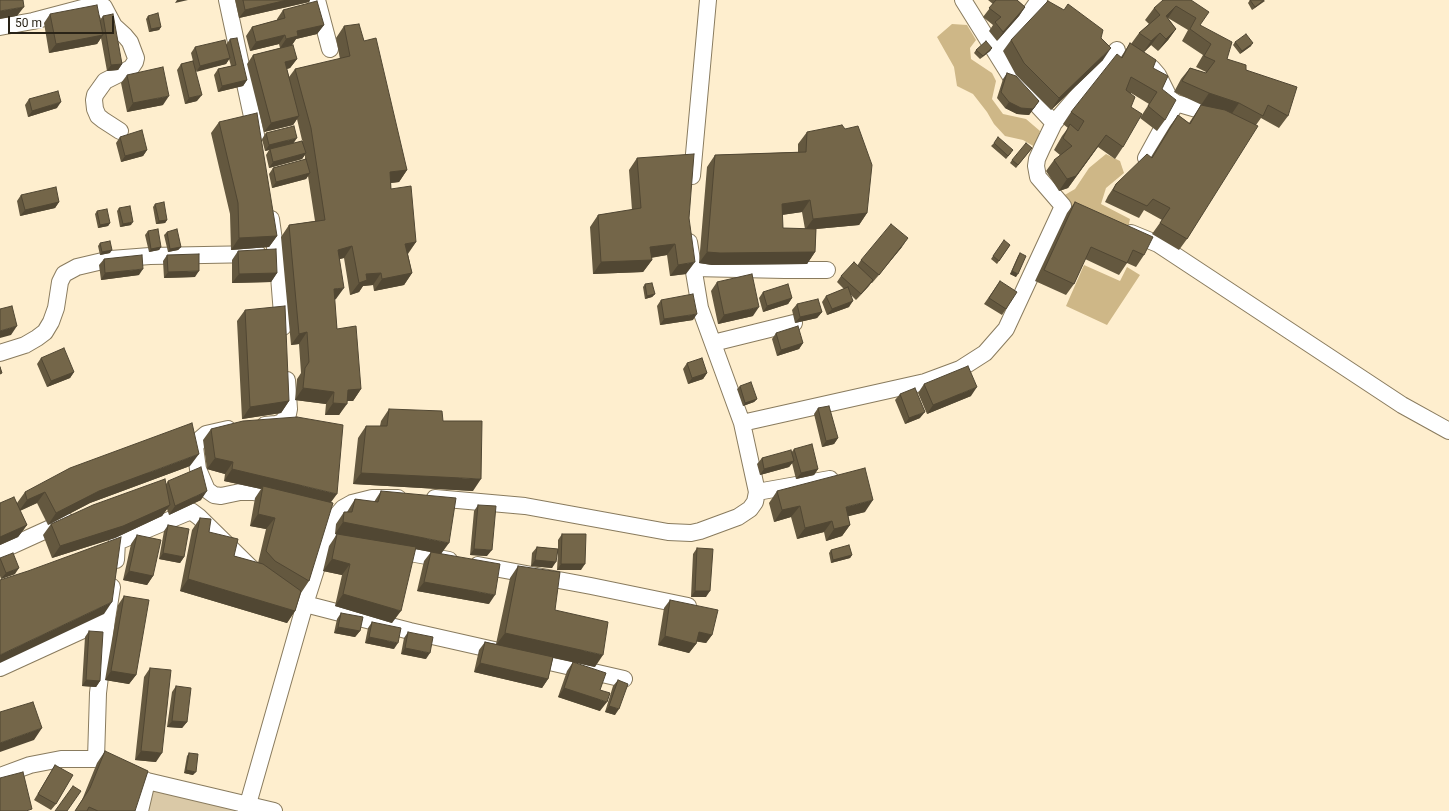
<!DOCTYPE html>
<style>
body{margin:0}
#map{position:relative;width:1449px;height:811px;overflow:hidden;background:#feeece;font-family:Roboto,sans-serif}
canvas{display:block}
.scale{position:absolute;left:8px;top:16px;width:106px;height:18px;box-sizing:border-box;border:2px solid #292317;border-top:0;padding-left:5px;font-size:12px;line-height:14px;white-space:nowrap;color:#292317;-webkit-text-stroke:3px #fdfdfd;paint-order:stroke}
</style>
<div id="map">
<canvas width="1449" height="811"></canvas>
<div class="scale">50 m</div>
</div>
<script>
const g = document.querySelector('canvas').getContext('2d');
g.lineJoin = 'round';
function paint(path, color) { g.fillStyle = color; g.fill(path, 'evenodd'); }
const toPath = rows => new Path2D(rows.map(r => 'M' + r).join(''));
function strokePath(path, color, width, dash) { g.strokeStyle = color; g.lineWidth = width; g.lineCap = dash ? 'butt' : 'round'; g.setLineDash(dash || []); g.stroke(path); }
paint(toPath([
 [150,787,235,807,235,811,145,811]
]), '#dac9a7');
paint(toPath([
 [952,24,967,25,976,40,970,48,971,59,992,73,996,81,992,99,1003,114,1026,119,1040,131,1035,147,1023,140,1005,136,994,124,987,112,973,94,957,86,954,67,937,37],
 [1106,154,1120,161,1124,173,1106,188,1101,204,1130,219,1128,228,1069,205,1063,196,1075,189,1089,168],
 [1084,265,1120,281,1127,267,1140,275,1107,325,1066,306]
]), '#ceb787');
const street = toPath([
 [227,0,256,135],
 [317,0,330,49],
 [963,0,1011,77,1054,123],
 [0,27,33,21,86,7,97,6,104,7,114,26,125,36,130,42,136,58,135,62,131,68,105,81,95,95,94,100,95,109,98,116,103,120,120,131],
 [994,49,1025,20,1039,0],
 [1152,68,1158,75,1170,99,1176,103,1207,112,1219,117],
 [1146,158,1176,103],
 [692,176,708,0],
 [271,219,279,276,283,327],
 [1131,233,1158,244,1402,405,1449,431],
 [693,268,785,270,827,270],
 [713,343,794,323],
 [0,353,25,345,37,338,45,332,51,322,56,308,60,282,64,274,77,267,111,259,150,256,258,254],
 [742,423,925,382,960,369,985,353,1006,329,1063,206,1038,177,1036,166,1037,159,1042,148,1054,123,1117,50],
 [265,425,276,424,282,422,288,414,289,409,287,380],
 [228,429,206,434,199,440,195,447,198,469,207,490,214,495,221,496,240,492,253,492,280,497],
 [757,492,830,479],
 [435,498,525,506,668,532,691,533,700,531,738,517,750,509,755,502,757,492,742,423,700,308,689,242],
 [393,550,449,560],
 [0,551,66,521],
 [116,560,117,542,191,511,199,517,250,567,256,572],
 [478,565,591,586,688,606],
 [297,599,305,604,410,631,503,652],
 [532,658,624,679],
 [0,668,107,619,112,587],
 [96,759,98,693,107,619],
 [0,776,30,765,61,759,96,759,129,772,147,781,274,811],
 [140,811,147,781],
 [246,811,305,604,326,538,331,526,337,515,343,508,352,503,372,498,398,498]
]);
strokePath(street, '#897b5e', 18);
strokePath(street, '#fff', 16);
paint(toPath([
 [235,0,310,0,309,2,239,18],
 [988,0,1017,0,1025,7,1019,16,997,41,989,31,993,25,983,17,993,4],
 [1191,0,1200,25,1227,59,1246,70,1288,116,1279,128,1261,118,1256,125,1187,239,1179,250,1152,234,1162,220,1144,210,1139,218,1105,202,1108,196,1116,184,1151,157,1170,126,1178,115,1189,123,1201,105,1204,106,1174,92,1181,79,1190,68,1206,73,1206,72,1196,67,1203,55,1182,41,1188,30,1168,18,1176,29,1168,40,1158,51,1151,45,1144,52,1153,68,1162,89,1165,120,1157,131,1140,118,1149,104,1131,93,1131,107,1123,147,1115,159,1098,147,1068,188,1059,191,1046,171,1054,160,1060,155,1054,150,1062,136,1068,128,1063,124,1071,112,1121,57,1130,43,1131,44,1139,33,1149,24,1145,20,1154,8],
 [1250,0,1265,1,1252,10,1248,3],
 [283,10,324,25,317,34,296,39,292,45,297,59,290,68,287,69,289,77,295,69,340,59,336,38,344,26,364,41,407,170,399,182,391,183,391,189,416,242,408,254,412,273,404,285,374,291,373,285,363,286,359,292,350,295,344,258,340,259,336,299,334,300,337,329,361,389,353,401,347,401,339,415,325,415,326,404,295,400,297,379,301,373,299,344,291,345,281,237,289,225,315,221,308,176,306,179,272,188,269,174,273,168,305,160,305,155,302,159,269,168,266,155,269,150,265,151,262,139,266,133,294,143,303,141,302,140,297,119,293,125,264,132,247,64,253,55,280,48,279,44,250,51,246,36,252,27,277,20,277,19],
 [50,14,100,20,103,16,122,64,118,70,107,71,101,38,97,44,49,53,44,23],
 [148,16,161,27,159,30,149,32,146,19],
 [1101,38,1103,60,1051,110,1016,75,1003,51,1011,40],
 [230,39,247,80,243,86,218,92,214,75,218,69,231,66,229,59,226,64,196,71,197,101,185,104,177,70,181,64,193,61,191,53,195,47,226,45],
 [1235,42,1251,46,1240,54,1233,45],
 [992,48,990,51,980,59,974,53,976,50],
 [1007,73,1039,101,1029,115,1017,114,1005,108,997,98,1003,79],
 [127,75,163,105,127,112,121,83],
 [29,99,57,108,28,117,25,105],
 [219,122,277,236,269,247,231,250,230,214,211,133],
 [807,132,867,213,859,225,816,229,815,252,807,264,712,265,699,263,707,167,715,155,798,152,798,144],
 [802,212,805,229,783,228,782,215],
 [120,137,147,150,143,156,121,162,116,143],
 [994,143,1011,153,1006,159,991,146],
 [1032,148,1016,168,1010,163,1012,160],
 [637,158,689,218,686,274,670,276,667,255,651,258,652,260,643,272,593,274,590,227,598,215,632,210,629,170],
 [21,195,59,202,55,208,20,216,17,201],
 [1075,202,1144,255,1136,267,1127,263,1119,275,1085,259,1074,284,1066,295,1035,281,1067,213],
 [155,204,167,220,165,223,156,224,153,207],
 [119,208,131,225,120,227,117,211],
 [97,211,110,223,108,226,98,228,95,214],
 [148,231,161,247,159,250,149,252,145,235],
 [167,232,181,247,178,250,168,252,164,235],
 [100,243,110,253,100,255,98,246],
 [1010,245,997,264,991,259,993,256],
 [902,247,872,283,871,283,856,300,851,295,849,307,827,315,822,302,826,296,844,289,837,282,841,276,857,266,861,260],
 [238,251,277,273,271,282,232,283,232,260],
 [1020,253,1016,277,1010,274,1018,256],
 [167,255,195,277,164,278,163,261],
 [104,259,139,275,101,280,99,265],
 [1000,281,1006,309,1002,315,984,304],
 [717,282,753,316,718,324,711,291],
 [645,284,655,294,652,297,645,299,643,287],
 [763,292,792,298,788,304,763,312,759,298],
 [661,300,693,320,660,325,657,306],
 [797,304,822,312,817,318,795,323,792,310],
 [245,310,289,401,281,413,242,419,237,321],
 [776,333,803,343,799,349,777,356,772,339],
 [41,358,74,372,70,378,47,387,37,364],
 [687,363,707,373,703,379,688,384,683,369],
 [924,384,971,396,927,414,918,393],
 [740,386,757,399,754,402,743,406,737,389],
 [900,394,920,418,905,424,895,400],
 [818,408,838,438,834,444,822,447,814,414],
 [389,409,473,491,353,484,358,438,366,426,380,426,381,421],
 [211,429,330,503,309,581,301,593,295,611,287,623,180,591,192,530,200,518,209,532,234,556,258,563,266,529,250,526,255,498,261,489,224,481,225,474,207,469,203,440],
 [794,449,818,469,814,475,796,479,792,463,789,467,760,475,757,464,762,458,791,453],
 [190,466,90,503,48,525,37,503,20,511,27,525,18,537,0,545,0,503,17,503,25,492],
 [168,481,201,500,169,515,167,509,162,516,115,538,52,558,43,535,51,524,166,484],
 [381,491,442,554,489,604,417,591,424,561,431,552,415,549,392,623,335,606,342,575,323,571,329,546,337,534,340,535,335,534,336,524,344,512,347,512,355,499,374,502],
 [777,491,865,512,848,516,850,525,842,536,826,541,824,532,797,539,791,517,774,522,769,503],
 [478,505,487,556,470,555,474,511],
 [168,525,184,557,180,563,159,559,164,531],
 [562,534,581,570,557,570,558,552,552,568,531,566,532,553,537,547,558,549,558,540],
 [137,535,153,576,147,585,123,580,131,544],
 [697,548,706,597,691,597,693,554],
 [831,550,852,555,850,558,831,563,829,553],
 [0,558,15,574,1,579,0,576],
 [518,566,555,610,595,667,553,658,548,679,542,688,474,672,479,650,485,642,496,644,510,578],
 [124,596,136,675,129,684,105,680,118,605],
 [670,600,712,635,706,643,696,641,696,644,689,653,658,645,664,608],
 [341,613,360,631,355,637,334,633,337,619],
 [372,622,394,649,365,643,368,628],
 [89,631,100,681,96,687,82,686,85,637],
 [408,632,426,659,401,654,404,638],
 [573,662,600,690,600,711,558,697,567,671],
 [150,668,156,762,135,760,144,677],
 [618,680,615,715,605,712,613,686],
 [176,686,187,722,182,728,167,727,172,692],
 [105,751,135,811,75,811,82,800,97,763],
 [189,753,193,775,184,773,187,756],
 [55,765,56,804,51,810,34,800]
]), '#64583f');
paint(toPath([
 [177,0,188,0,175,3],
 [287,0,310,0,309,2,239,18,245,10],
 [1264,0,1265,0,1252,10,1255,7],
 [1176,6,1168,18,1166,16],
 [24,7,17,16,0,19,0,11],
 [1025,7,1019,16,997,41,1003,32],
 [324,25,317,34,296,39,292,45,280,48,286,39,297,31],
 [161,27,159,30,149,32,151,29],
 [1176,29,1168,40,1158,51,1166,39],
 [1160,33,1151,45,1143,53,1151,41],
 [103,35,97,44,49,53,56,44],
 [285,35,279,44,250,51,256,42],
 [1253,43,1251,46,1240,54,1242,51],
 [992,48,990,51,980,59,983,56],
 [1111,48,1103,60,1051,110,1059,98],
 [230,58,226,64,196,72,200,66],
 [297,59,290,68,279,71,285,62],
 [122,64,118,70,107,71,111,65],
 [247,80,243,86,218,92,222,86],
 [1209,93,1239,103,1231,115,1201,105],
 [202,95,197,101,185,104,189,98],
 [169,96,163,105,127,112,133,103],
 [1039,101,1029,115,1017,114,1005,108,1009,102],
 [61,102,57,108,28,117,32,111],
 [299,116,293,125,264,132,271,123],
 [1106,135,1068,188,1059,191,1067,179],
 [297,138,293,144,265,151,269,145],
 [147,150,143,156,121,162,125,156],
 [306,153,302,159,269,168,273,162],
 [407,170,399,182,381,184,390,172],
 [310,173,306,179,272,188,276,182],
 [810,200,802,212,774,216,782,204],
 [59,202,55,208,20,216,25,210],
 [867,213,859,225,805,230,813,219],
 [167,220,165,223,156,224,159,221],
 [133,222,131,225,120,227,123,224],
 [110,223,108,226,98,228,100,225],
 [277,236,269,247,231,250,239,238],
 [908,238,902,247,872,283,879,275],
 [416,242,407,254,405,244],
 [675,244,667,255,642,259,650,247],
 [352,246,344,258,330,261,338,250],
 [161,247,159,250,149,252,151,249],
 [181,247,178,250,168,252,170,249],
 [112,250,110,253,100,255,102,252],
 [707,252,815,252,807,264,712,265,699,263],
 [652,260,643,272,593,274,601,262],
 [695,262,686,274,670,276,678,265],
 [143,269,139,275,101,280,105,273],
 [199,271,195,277,164,278,168,272],
 [1012,271,1018,274,1016,277,1010,274],
 [277,273,271,282,232,283,239,274],
 [381,273,373,285,363,286,359,292,350,295,359,283,366,274],
 [412,273,404,285,374,291,382,279],
 [873,280,869,286,856,300,861,294],
 [344,288,336,299,325,300,334,289],
 [655,294,652,297,645,299,647,296],
 [792,298,788,304,763,312,767,306],
 [853,301,849,307,827,315,832,309],
 [759,307,753,316,718,324,724,315],
 [822,312,817,318,795,323,800,317],
 [697,314,693,320,660,325,664,319],
 [17,326,11,335,0,338,0,331],
 [307,332,299,344,291,345,299,334],
 [803,343,799,349,777,356,781,350],
 [74,372,70,378,47,387,51,381],
 [707,373,703,379,688,384,692,378],
 [977,387,971,396,927,414,933,405],
 [303,388,334,392,326,404,295,400],
 [361,389,353,401,340,401,348,390],
 [757,399,754,402,743,406,745,403],
 [289,401,281,413,242,419,250,407],
 [333,403,347,404,339,415,325,415],
 [925,412,920,418,905,424,909,418],
 [838,438,834,444,822,447,826,441],
 [199,454,190,466,90,503,48,525,56,513,99,491],
 [215,458,233,462,225,474,207,469],
 [794,461,789,467,760,475,764,469],
 [232,469,337,494,329,505,263,486,261,489,224,481],
 [818,469,814,475,796,479,801,473],
 [361,473,481,479,473,491,353,484],
 [207,491,201,500,169,515,175,506],
 [45,492,37,503,19,511,27,500],
 [873,500,865,512,838,519,846,507],
 [170,505,162,516,115,538,52,558,60,546],
 [800,506,791,517,774,522,782,510],
 [258,514,275,518,266,529,250,526],
 [832,521,824,532,797,539,805,528],
 [343,522,449,543,441,554,335,534],
 [27,525,18,537,0,545,0,537],
 [850,525,842,536,826,541,834,529],
 [474,549,492,550,487,556,470,555],
 [163,553,184,557,180,563,159,559],
 [852,555,850,558,831,563,833,560],
 [332,559,350,564,342,575,323,571],
 [535,560,556,562,552,568,531,566],
 [561,564,585,564,581,570,557,570],
 [19,568,15,574,1,579,6,573],
 [129,571,153,576,147,585,123,580],
 [188,579,295,611,287,623,180,591],
 [424,582,495,595,489,604,417,591],
 [695,591,710,591,706,597,691,597],
 [343,594,401,611,392,623,335,606],
 [112,602,104,614,0,663,0,655],
 [338,627,360,631,355,637,334,633],
 [699,632,712,635,706,643,693,641],
 [505,633,603,655,595,667,496,645],
 [665,636,696,644,689,653,658,645],
 [369,637,398,643,394,649,365,643],
 [405,648,430,653,426,659,401,654],
 [480,663,548,679,542,688,474,672],
 [111,671,136,675,129,684,105,680],
 [86,680,100,681,96,687,82,686],
 [564,688,607,702,600,711,558,697],
 [609,706,619,709,615,715,605,712],
 [172,721,187,722,182,728,167,727],
 [42,728,34,740,0,752,0,743],
 [141,751,162,753,156,762,135,760],
 [186,770,196,772,193,775,184,773]
]), '#514733');
const building = toPath([
 [0,0,23,0,24,7,0,11,0,0],
 [243,0,287,0,245,10,243,0],
 [996,0,1017,0,1025,7,1003,32,995,22,1001,17,989,8,996,0],
 [1163,0,1191,0,1209,12,1200,25,1232,42,1227,59,1246,65,1246,70,1297,87,1288,116,1268,105,1263,116,1239,103,1209,93,1182,81,1190,68,1206,73,1215,61,1204,56,1211,44,1190,29,1196,18,1176,6,1166,16,1176,29,1166,39,1160,33,1151,41,1139,33,1160,15,1154,8,1163,0],
 [1250,0,1264,0,1255,7,1250,0],
 [317,1,324,25,297,31,298,36,286,39,285,35,256,42,252,27,285,18,283,10,317,1],
 [1048,1,1064,10,1068,4,1103,30,1101,38,1111,48,1059,98,1024,63,1011,40,1048,1],
 [97,5,103,35,56,44,50,14,97,5],
 [158,13,161,27,151,29,148,16,158,13],
 [113,14,122,64,111,65,103,16,113,14],
 [359,24,364,41,376,38,407,170,390,172,391,189,411,186,416,242,405,244,412,273,382,279,381,273,366,274,367,280,359,283,352,246,338,250,344,288,334,289,337,329,356,326,361,389,348,390,347,404,333,403,334,392,303,388,305,368,309,362,307,332,299,334,289,225,325,220,311,128,295,69,350,56,344,26,359,24],
 [1246,34,1253,43,1242,51,1235,42,1246,34],
 [237,38,247,80,222,86,218,69,236,65,230,39,237,38],
 [225,40,230,58,200,66,195,47,225,40],
 [986,41,992,48,983,56,976,50,986,41],
 [1130,43,1156,60,1153,68,1168,76,1162,89,1176,100,1165,120,1148,106,1157,92,1131,77,1126,90,1135,97,1131,107,1142,114,1123,147,1106,135,1076,176,1067,179,1054,160,1072,146,1063,138,1070,124,1078,131,1084,121,1071,112,1117,54,1122,58,1130,43],
 [293,45,297,59,285,62,299,116,271,123,253,55,293,45],
 [193,61,202,95,189,98,181,64,193,61],
 [163,67,169,96,133,103,127,75,163,67],
 [1007,73,1016,76,1039,101,1033,109,1021,108,1009,102,1001,92,1007,73],
 [58,91,61,102,32,111,29,99,58,91],
 [1201,105,1225,110,1258,126,1187,239,1160,223,1170,208,1153,199,1147,206,1113,190,1116,184,1147,154,1152,158,1178,115,1190,124,1201,105],
 [257,113,277,236,239,238,238,203,219,122,257,113],
 [842,125,845,129,858,126,872,165,867,213,813,219,810,200,782,204,783,228,816,229,815,252,720,253,707,252,715,155,806,152,807,132,842,125],
 [294,126,297,138,269,145,266,133,294,126],
 [142,130,147,150,125,156,120,137,142,130],
 [998,137,1013,150,1008,156,994,143,998,137],
 [302,141,306,153,273,162,270,149,302,141],
 [1026,143,1032,148,1018,165,1012,160,1026,143],
 [694,154,689,218,695,262,678,265,675,244,650,247,652,260,601,262,598,215,641,208,637,158,694,154],
 [306,159,310,173,276,182,273,168,306,159],
 [56,187,59,202,25,210,21,195,56,187],
 [164,202,167,220,159,221,155,204,164,202],
 [1075,202,1153,237,1144,255,1133,250,1127,263,1091,247,1074,284,1044,270,1075,202],
 [130,206,133,222,123,224,119,208,130,206],
 [107,209,110,223,100,225,97,211,107,209],
 [891,224,908,238,879,275,861,260,891,224],
 [158,229,161,247,151,249,148,231,158,229],
 [177,229,181,247,170,249,167,232,177,229],
 [1004,240,1010,245,999,261,993,256,1004,240],
 [110,241,112,250,102,252,100,243,110,241],
 [276,249,277,273,239,274,238,251,276,249],
 [1020,253,1026,256,1018,274,1012,271,1020,253],
 [199,254,199,271,168,272,167,255,199,254],
 [142,255,143,269,105,273,104,259,142,255],
 [854,262,873,280,861,294,841,276,854,262],
 [752,274,759,307,724,315,717,282,752,274],
 [1000,281,1017,292,1006,309,989,298,1000,281],
 [652,283,655,294,647,296,645,284,652,283],
 [788,284,792,298,767,306,763,292,788,284],
 [848,287,853,301,832,309,826,296,848,287],
 [693,294,697,314,664,319,661,300,693,294],
 [818,299,822,312,800,317,797,304,818,299],
 [12,306,17,326,0,331,0,309,12,306],
 [285,306,289,401,250,407,245,310,285,306],
 [798,326,803,343,781,350,776,333,798,326],
 [64,348,74,372,51,381,41,358,64,348],
 [702,358,707,373,692,378,687,363,702,358],
 [968,366,977,387,933,405,924,384,968,366],
 [0,367,2,373,0,374,0,367],
 [751,382,757,399,745,403,740,386,751,382],
 [915,388,925,412,909,418,900,394,915,388],
 [829,406,838,438,826,441,818,408,829,406],
 [389,409,442,411,443,421,482,421,481,479,361,473,366,426,387,426,389,409],
 [297,417,343,425,337,494,232,469,233,462,215,458,211,429,243,421,297,417],
 [192,423,199,454,99,491,56,513,45,492,27,500,25,492,70,468,192,423],
 [812,444,818,469,801,473,794,449,812,444],
 [791,450,794,461,764,469,762,458,791,450],
 [201,467,207,491,175,506,168,481,201,467],
 [865,468,873,500,846,507,850,525,834,529,832,521,805,528,800,506,782,510,777,491,865,468],
 [165,479,170,505,123,526,60,546,51,524,93,505,165,479],
 [263,486,333,503,309,581,275,561,266,551,275,518,258,514,263,486],
 [381,491,456,498,449,543,343,522,344,512,352,512,355,499,378,502,381,491],
 [14,497,27,525,0,537,0,503,14,497],
 [478,505,496,506,492,550,474,549,478,505],
 [200,518,211,519,209,532,238,539,234,556,263,564,301,591,295,611,188,579,200,518],
 [168,525,189,529,184,557,163,553,168,525],
 [337,534,416,547,401,611,343,594,350,564,332,559,337,534],
 [562,534,586,534,585,564,561,564,562,534],
 [137,535,161,540,153,576,129,571,137,535],
 [121,537,112,602,0,655,0,580,28,571,121,537],
 [849,545,852,555,833,560,831,550,849,545],
 [537,547,558,549,556,562,535,560,537,547],
 [697,548,713,549,710,591,695,591,697,548],
 [431,552,500,564,495,595,424,582,431,552],
 [13,553,19,568,6,573,0,558,13,553],
 [518,566,560,572,555,610,608,622,603,655,505,633,518,566],
 [124,596,149,600,136,675,111,671,124,596],
 [670,600,718,610,712,635,699,632,696,644,665,636,670,600],
 [341,613,363,617,360,631,338,627,341,613],
 [372,622,401,628,398,643,369,637,372,622],
 [89,631,103,632,100,681,86,680,89,631],
 [408,632,433,637,430,653,405,648,408,632],
 [485,642,553,657,548,679,480,663,485,642],
 [573,662,606,673,600,690,610,693,607,702,564,688,573,662],
 [150,668,171,670,162,753,141,751,150,668],
 [618,680,628,684,619,709,609,706,618,680],
 [176,686,191,688,187,722,172,721,176,686],
 [33,702,42,728,0,743,0,712,33,702],
 [105,751,148,771,135,811,98,811,89,807,87,811,75,811,90,788,105,751],
 [189,753,198,754,196,772,186,770,189,753],
 [55,765,73,775,56,804,38,794,55,765],
 [23,772,32,809,26,811,0,811,0,778,23,772],
 [73,786,81,791,67,811,55,811,73,786]
]);
paint(building, '#746649');
strokePath(building, '#514733', 1);
</script>
